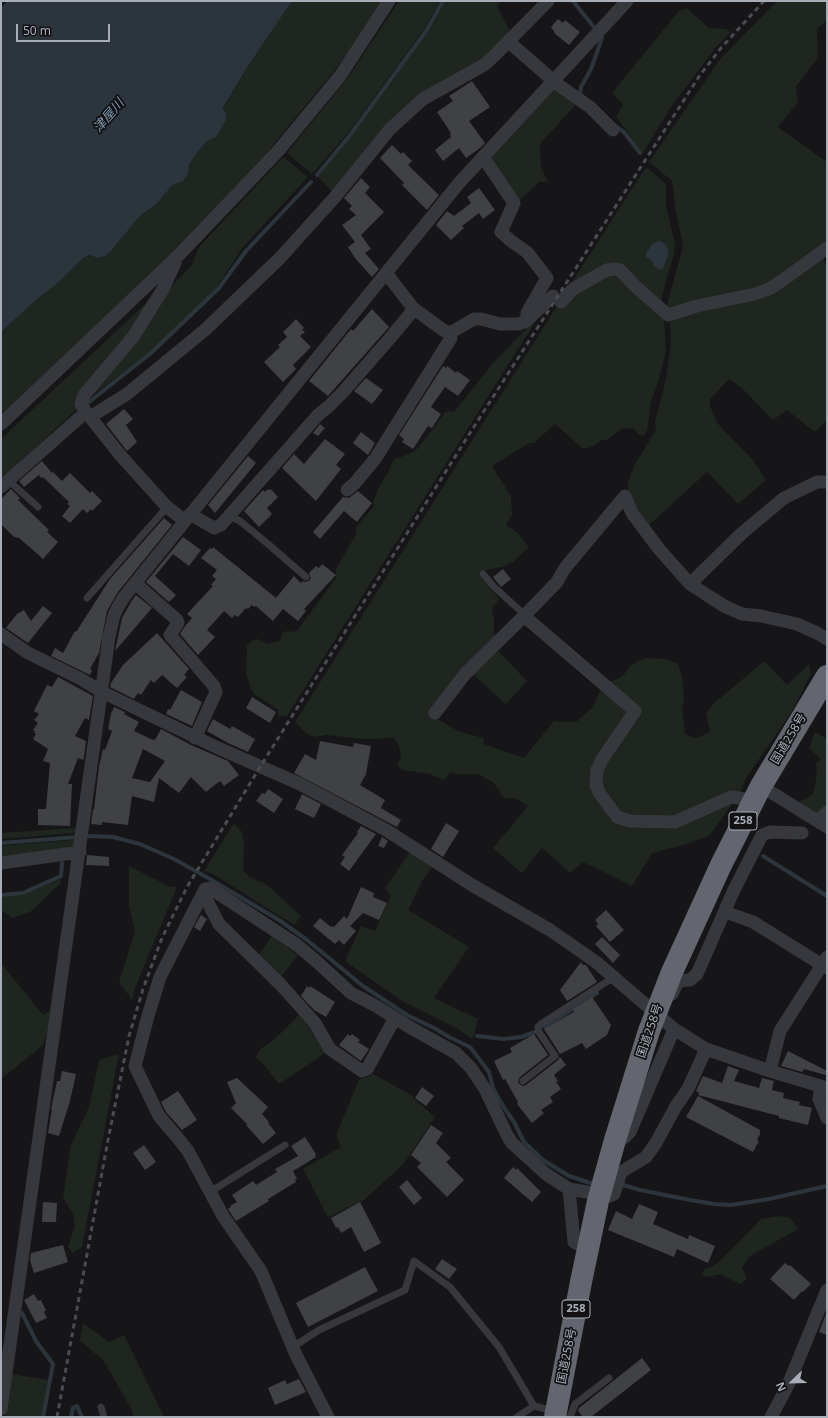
<!DOCTYPE html>
<meta charset="utf-8">
<style>
body{margin:0}
#map{position:relative;width:828px;height:1418px;overflow:hidden;background:#161618;font-family:"Noto Sans",sans-serif}
canvas{display:block}
.frame{position:absolute;inset:0;border:2px solid #a8adb8;pointer-events:none}
.north{position:absolute;left:772px;top:1362px;width:40px;height:40px;-webkit-text-stroke:3px #111113;paint-order:stroke;rotate:247deg;font-size:11px;font-weight:700;line-height:16px;text-align:center;color:#a8adb8}
.north::after{content:'';display:block;margin:auto;width:14px;height:18px;background:#a8adb8;clip-path:polygon(50% 0,100% 100%,50% 72%,0 100%)}
.scale{position:absolute;left:16px;top:24px;width:94px;height:18px;box-sizing:border-box;border:2px solid #a8adb8;border-top:0;padding-left:5px;font-size:12px;line-height:14px;white-space:nowrap;color:#a8adb8;-webkit-text-stroke:3px #111113;paint-order:stroke}
</style>
<div id="map">
<canvas width="828" height="1418"></canvas>
<div class="frame"></div>
<div class="north">N</div>
<div class="scale">50 m</div>
</div>
<script>
const g = document.querySelector('canvas').getContext('2d');
g.lineJoin = 'round';
function paint(path, color) { g.fillStyle = color; g.fill(path, 'evenodd'); }
const toPath = rows => new Path2D(rows.map(r => 'M' + r).join(''));
function strokePath(path, color, width, dash) { g.strokeStyle = color; g.lineWidth = width; g.lineCap = dash ? 'butt' : 'round'; g.setLineDash(dash || []); g.stroke(path); }
function label(font, color, halo, rows, align = 'center') {
  g.font = font + ' "Noto Sans","Noto Sans JP",sans-serif'; g.lineWidth = 3.5; g.setLineDash([]); g.textBaseline = 'middle'; g.strokeStyle = halo; g.fillStyle = color; for (const [text, x, y, turn = 0] of rows) {
    g.save(); g.translate(x, y); g.rotate((+turn || 0) * Math.PI / 180); g.textAlign = isNaN(turn) ? turn : align; if (halo) g.strokeText(text, 0, 0); g.fillText(text, 0, 0); g.restore();
  }
}
paint(toPath([
 [292,1,383,1,364,30,334,71,265,155,174,252,1,417,1,332,37,299,58,283,83,258,89,255,98,258,105,256,111,251,139,217,159,203,172,184,188,174,189,165,196,154,207,141,216,137,226,114,223,109,246,69],
 [399,1,440,1,424,29,348,133,312,174,287,153,347,79],
 [445,1,501,1,497,6,511,33,489,56,422,96,334,193,318,177,351,136,427,32],
 [777,1,827,1,827,20,817,29,818,58,796,86,798,102,778,127,827,162,827,241,771,282,754,289,669,309,667,305,683,246,676,212,672,181,649,162,721,58],
 [687,8,709,28,725,29,731,32,716,47,671,107,641,156,640,151,627,131,616,117,623,105,612,93,678,12],
 [554,87,577,103,540,144,541,167,548,182,539,182,519,201,489,159],
 [283,157,308,177,243,247,216,288,151,352,86,400,168,290,191,266,200,246],
 [646,167,666,184,666,206,675,244,674,254,668,273,661,301,620,266,567,290],
 [668,249,668,255,663,268,654,266,652,261],
 [822,257,827,266,827,420,815,432,787,410,773,420,743,389,729,379,710,399,710,406,717,423,752,459,766,480,738,504,707,472,647,527,628,493,628,482,635,464,656,430,655,422,666,379,671,344,670,322,673,318,755,299],
 [612,272,664,319,666,351,660,376,651,402,647,431,643,436,639,435,633,428,621,429,607,440,601,440,593,446,588,448,582,448,555,424,534,443,529,443,492,466,511,496,512,514,506,525,517,532,529,547,513,562,503,567,489,569,478,574,499,599,492,608,494,620,494,640,436,718,458,731,483,738,484,744,524,758,554,721,576,722,592,708,601,689,608,682,622,677,631,665,644,658,667,659,678,664,682,676,684,701,682,706,685,733,693,738,700,737,710,731,706,713,712,705,764,661,787,685,809,664,811,674,791,713,746,778,740,793,710,835,687,844,652,853,632,886,583,862,570,873,542,848,522,873,493,848,528,806,517,799,504,798,493,782,477,774,460,775,451,772,444,780,430,774,402,770,397,764,401,758,399,746,394,738,362,739,327,735,314,737,307,734,295,722,557,306,574,291],
 [158,292,78,408,1,480,1,439],
 [537,314,540,314,287,716,280,716,278,714,278,710,253,693,246,674,247,645,253,640,258,639,267,644,280,641,282,633,287,631,296,632,336,578,336,569,356,534,356,527,374,506,373,502,380,485,387,474,394,459,404,456,416,450,429,434,432,431,444,413,449,411,454,412,493,363,524,331],
 [496,649,527,681,506,704,471,673],
 [815,732,827,739,827,807,818,814,798,803,813,794,817,775,816,763,821,759,809,748],
 [234,823,242,832,244,843,243,870,249,877,266,884,301,916,294,925,213,874,204,871],
 [76,828,75,833,1,839,1,833],
 [75,840,73,846,23,855,1,858,1,846],
 [410,852,433,866,422,881,408,910,469,947,434,998,478,1019,473,1039,456,1028,402,1001,345,961,361,926,375,931,391,895,385,888],
 [129,866,171,887,177,887,135,988,132,1000,119,982,135,932,129,906],
 [61,879,60,884,30,912,12,918,1,910,1,896,23,894],
 [272,936,298,955,279,979,257,957],
 [1,963,43,1015,51,1010,47,1034,43,1045,1,1079],
 [302,1012,327,1050,321,1056,279,1084,265,1066,256,1058,259,1050,277,1037],
 [119,1054,82,1247,72,1253,68,1247,75,1226,73,1214,63,1197,71,1145,89,1107,99,1060],
 [373,1074,413,1096,413,1098,435,1117,407,1159,399,1168,364,1200,328,1217,303,1169,341,1147,336,1135,359,1080],
 [779,1216,790,1218,798,1229,750,1256,742,1268,747,1279,740,1284,721,1274,707,1277,702,1275,705,1268,712,1267,722,1259,761,1219],
 [83,1323,109,1342,124,1335,164,1417,134,1417,132,1410,103,1360,80,1341],
 [11,1374,48,1380,41,1417,5,1417]
]), '#1e261f');
paint(toPath([
 [7,1,292,1,246,69,223,108,226,114,226,120,216,137,207,141,196,154,189,165,188,174,183,181,172,185,158,203,139,217,111,251,105,256,98,258,89,255,83,258,58,283,37,299,1,332,1,8],
 [659,241,664,243,668,249,668,255,663,269,659,270,654,266,652,261,646,257,646,254,652,244]
]), '#2c353c');
strokePath(toPath([
 [573,1,593,26],
 [582,96,580,93,581,87,591,69,602,38],
 [615,126,624,132,640,153],
 [317,175,350,135,426,31,443,1],
 [89,402,151,353,219,288,246,251,311,182],
 [1,843,90,836,113,837,140,844,174,859,210,879,279,920,307,940,363,986,407,1015,436,1029,449,1037,470,1047,489,1072,493,1088,501,1103,514,1122,524,1142,543,1160,569,1176,590,1183,595,1183],
 [763,856,827,896],
 [1,895,23,893,61,876,62,863],
 [545,1027,597,993],
 [477,1036,504,1039,521,1037,535,1032],
 [620,1184,640,1190,690,1200,714,1204,731,1205,769,1199,827,1186],
 [22,1313,36,1341,53,1364,43,1417],
 [71,1417,73,1408,77,1406,82,1417]
]), '#2c353c', 4);
paint(toPath([
 [558,19,563,23,565,20,580,32,569,45,554,33,555,33,551,27],
 [472,81,490,107,469,121,485,143,480,148,466,158,459,148,443,161,435,150,451,137,450,134,451,133,437,112,453,101,449,96],
 [392,145,401,154,403,152,412,161,408,165,439,195,427,210,402,185,404,183,380,158],
 [361,178,370,187,365,193,384,212,361,235,371,249,365,253,379,269,372,277,355,258,348,247,355,242,342,225,356,215,349,209,352,206,344,198],
 [479,188,495,210,483,219,479,213,462,226,464,228,451,240,436,225,447,211,454,216,471,203,467,197],
 [372,309,389,327,328,396,309,381,351,329,353,331],
 [296,319,304,328,302,330,305,332,300,336,311,347,293,365,296,369,283,382,264,362,280,347,278,345,287,337,283,332],
 [443,366,446,368,447,366,456,373,457,371,470,380,458,396,445,387,431,407,441,414,432,428,428,426,413,449,402,442,404,439,399,435],
 [366,378,383,390,372,404,354,391],
 [124,409,133,419,126,425,137,442,127,451,106,424],
 [320,424,325,428,318,436,313,433],
 [361,432,375,443,368,455,353,443],
 [325,439,345,454,336,465,341,469,316,501,282,468,294,454,304,464],
 [248,456,256,463,215,513,208,505],
 [42,461,52,473,53,472,62,481,70,473,90,493,92,491,102,501,92,511,91,509,87,513,83,509,70,523,62,516,70,506,67,504,69,502,43,477,41,478,39,475,24,487,19,481],
 [11,489,20,498,18,500,49,530,47,532,58,542,43,559,18,537,17,538,13,536,1,524,1,499],
 [268,489,270,490,271,489,278,497,267,508,272,514,259,527,244,511,263,490,265,492],
 [358,491,372,503,357,522,344,511,320,539,313,532,343,497,349,498],
 [164,518,172,525,118,592,107,611,99,653,90,669,92,670,90,675,51,656,55,648,63,653,75,631,76,632,110,579],
 [183,537,201,550,189,566,173,554,155,576,176,595,169,602,146,582],
 [213,547,276,598,294,576,301,583,303,581,305,582,309,581,311,578,309,573,316,566,319,568,322,564,336,575,304,609,306,611,298,621,283,609,273,621,256,606,254,607,252,605,248,609,246,608,238,617,235,615,232,618,224,611,207,630,215,637,198,655,180,634,186,625,192,618,187,614,213,586,211,585,216,579,212,576,217,570,201,558,210,548,212,549],
 [503,569,511,579,501,587,493,577],
 [136,595,152,608,115,651,122,618,131,602],
 [43,606,52,613,28,643,6,628,17,614,24,610,31,621],
 [157,633,189,669,184,675,187,677,177,688,162,675,154,683,151,680,141,695,138,693,134,699,110,687,111,683,123,665],
 [58,677,93,696,89,720,85,718,75,736,86,741,84,757,83,760,78,758,68,784,72,784,70,826,38,825,38,809,46,809,50,763,43,761,48,749,33,739,36,734,34,732,35,731,33,730,38,723,34,720,39,714,34,711,47,685,52,687],
 [181,690,202,702,192,726,166,714,168,709,170,710],
 [252,697,276,712,270,723,246,708],
 [114,707,125,712,124,714,139,722,134,731,153,740,154,739,155,740,161,729,191,745,228,761,239,775,224,786,220,781,206,792,191,777,179,793,159,778,154,802,132,796,128,825,102,822,102,825,91,824,93,809,94,810,99,766,103,749,105,750,112,731,108,729,111,714],
 [143,749,165,761,150,782,132,778],
 [213,719,230,729,232,726,255,739,248,752,228,743,207,731],
 [320,741,353,747,354,743,371,746,366,774,360,785,385,800,381,808,401,820,397,827,294,773,305,754,316,760],
 [268,789,283,799,274,813,256,801,262,793,265,794],
 [302,794,321,804,314,818,295,809],
 [446,823,459,831,443,857,431,849],
 [361,826,376,834,349,871,340,864,345,857,342,855,358,833,357,832],
 [382,837,388,841,384,848,378,846],
 [87,855,109,857,109,866,86,865],
 [361,887,374,893,373,897,387,903,379,920,363,913,350,926,356,931,344,945,339,940,335,944,313,926,320,918,331,927,333,926,334,927,344,916,347,919],
 [606,910,624,930,610,942,596,926,598,924,595,920],
 [201,915,207,919,200,931,194,927],
 [602,937,620,955,613,963,595,944],
 [581,962,583,965,586,965,597,982,567,1001,560,990],
 [307,986,309,988,310,986,335,1002,326,1017,314,1010,301,996],
 [592,997,611,1025,607,1035,586,1049,582,1043,560,1054,544,1029,574,1012,573,1009],
 [348,1034,350,1036,352,1034,360,1040,358,1042,369,1049,361,1061,339,1045],
 [534,1034,548,1055,520,1077,518,1081,519,1084,523,1086,526,1085,558,1060,560,1057,566,1065,554,1075,558,1081,556,1082,561,1089,550,1097,553,1102,541,1110,544,1113,532,1123,517,1104,518,1102,505,1079,503,1080,494,1061,512,1052,510,1048],
 [788,1051,827,1071,826,1075,804,1069,802,1072,781,1066],
 [728,1066,739,1070,734,1081,759,1088,762,1078,774,1081,772,1090,784,1093,783,1098,800,1102,799,1105,812,1108,808,1125,779,1118,779,1116,698,1095,699,1093,696,1091,703,1076,722,1083],
 [62,1071,76,1074,70,1101,59,1136,48,1133,52,1109,51,1109,53,1099,57,1081,60,1081],
 [237,1078,268,1107,262,1114,269,1122,268,1123,276,1133,263,1144,246,1125,247,1124,231,1108,236,1103,227,1082],
 [422,1087,434,1096,426,1106,415,1098],
 [178,1091,197,1120,182,1130,166,1112,161,1102],
 [698,1096,760,1130,760,1134,757,1140,759,1141,753,1152,686,1117],
 [431,1125,443,1133,436,1143,451,1158,446,1162,464,1180,447,1197,417,1167,421,1163,411,1155],
 [305,1137,316,1154,315,1155,316,1157,293,1171,297,1179,295,1180,296,1182,268,1199,269,1201,236,1221,228,1209,231,1207,230,1206,237,1202,232,1195,253,1181,256,1185,277,1172,275,1169,298,1156,291,1146],
 [144,1145,156,1162,145,1170,133,1153],
 [513,1167,516,1170,517,1168,541,1192,532,1202,504,1178],
 [407,1180,422,1198,414,1205,399,1187],
 [43,1202,57,1203,56,1222,42,1222],
 [360,1202,381,1243,364,1252,351,1227,341,1233,338,1227,336,1228,331,1218],
 [639,1204,658,1212,653,1224,688,1239,689,1235,715,1246,708,1263,677,1249,674,1257,608,1230,616,1211,632,1219],
 [63,1245,68,1262,34,1273,30,1260,31,1253],
 [442,1259,457,1269,449,1279,435,1269],
 [785,1263,789,1266,790,1265,811,1284,803,1292,802,1291,794,1300,770,1279],
 [365,1267,378,1291,308,1327,296,1303],
 [34,1294,38,1301,41,1300,46,1310,44,1312,47,1318,36,1323,24,1300],
 [827,1311,827,1335,819,1332],
 [642,1358,651,1370,591,1417,583,1417,578,1411,579,1408],
 [299,1379,306,1392,275,1405,268,1388,285,1380,287,1384]
]), '#404145');
strokePath(toPath([
 [8,480,38,507],
 [229,516,240,521,268,544,306,577],
 [483,574,494,587,525,615],
 [87,598,167,507],
 [523,1081,555,1056,539,1032,538,1027,541,1024,614,977],
 [210,1192,285,1145],
 [293,1347,319,1330,405,1290,414,1261,450,1287,499,1347,534,1406,554,1411],
 [101,1407,104,1417],
 [517,1417,534,1406],
 [570,1417,575,1404,609,1378]
]), '#37383d', 7);
strokePath(toPath([
 [509,42,557,84,590,107,613,130],
 [483,157,514,203,501,232,511,241,527,252,547,278,527,313,527,317],
 [386,273,413,308,443,330,450,333,474,319,481,319,500,324,519,324,526,321,553,296],
 [561,302,573,289,607,270,614,269,620,270,634,285,668,315,697,306,755,294,769,289,783,280,827,248],
 [86,412,81,404,84,395,133,337,163,289,175,263],
 [90,417,121,456,167,507,185,521],
 [1,424,178,256,279,150,340,76,389,1],
 [1,487,86,412,90,417,127,394,206,329,280,258,335,197,390,129,423,99,484,65,493,57,548,1],
 [347,490,355,483,375,459,451,338,450,333],
 [190,514,214,528,221,525,318,415,329,406,343,392,391,337,410,314,413,308],
 [135,583,177,620,178,623,170,635,214,686,216,692,195,738],
 [690,584,741,534,784,498,817,482,827,482],
 [524,616,635,711,603,758,597,770,596,785,600,794,617,817,630,821,675,822,731,797,753,800],
 [1,634,28,653,81,679,102,692,216,747,300,784,386,830,472,885,550,930,596,962,674,1029,706,1049,770,1071,827,1088],
 [435,713,465,674,524,616,557,582,565,568,625,496,632,513,659,549,690,584,724,606,742,614,761,616,797,624,817,633,827,639],
 [761,786,827,827],
 [818,821,827,812],
 [1,863,80,852],
 [205,889,210,888,297,945,316,961,351,993,376,1006,411,1028,456,1053,471,1068,485,1089,507,1135,512,1143,546,1174,569,1189,610,1196,614,1194,621,1172,646,1157,656,1143,676,1106,688,1089,706,1049],
 [725,912,753,922,827,968],
 [672,994,678,981,690,980,697,974,733,892,762,835,770,832,802,833],
 [770,1071,780,1031,827,957],
 [821,1087,819,1099,827,1118],
 [615,1140,624,1138,630,1132,674,1029],
 [569,1189,574,1242,588,1249],
 [1,1409,109,637,114,615,118,607,124,597,185,521,459,183,627,1],
 [328,1417,296,1355,261,1271,223,1216,188,1151,177,1137,159,1116,135,1066,148,1016,160,977,203,893,219,924,281,985,315,1023,330,1049,362,1071,367,1069,395,1018],
 [771,1417,788,1385,827,1290]
]), '#37383d', 13);
strokePath(toPath([
 [555,1417,581,1282,598,1201,615,1140,649,1031,672,972,721,865,761,786,827,676]
]), '#63666e', 22);
strokePath(toPath([
 [57,1417,108,1140,129,1036,143,989,162,938,187,887,260,767,475,425,700,75,721,48,764,1]
]), '#4a4c52', 3, [5, 4]);
for (const [x, y, w] of [
 [743,821,28],
 [576,1309,28]
]) { const box = new Path2D(); box.roundRect(x - w / 2, y - 9, w, 18, 3); g.fillStyle = '#111113'; g.fill(box); strokePath(box, '#a8adb8', 1); }
label('bold 11px', '#a8adb8', null, [
 ["258",743,821],
 ["258",576,1309]
]);
label('12px', '#a8adb8', '#111113', [
 ["国道258号",789,739,-59],
 ["国道258号",650,1031,-71],
 ["国道258号",567,1356,-79]
]);
label('italic 13px', '#7f9bb3', '#111113', [
 ["津屋川",109,116,-49]
]);
</script>
